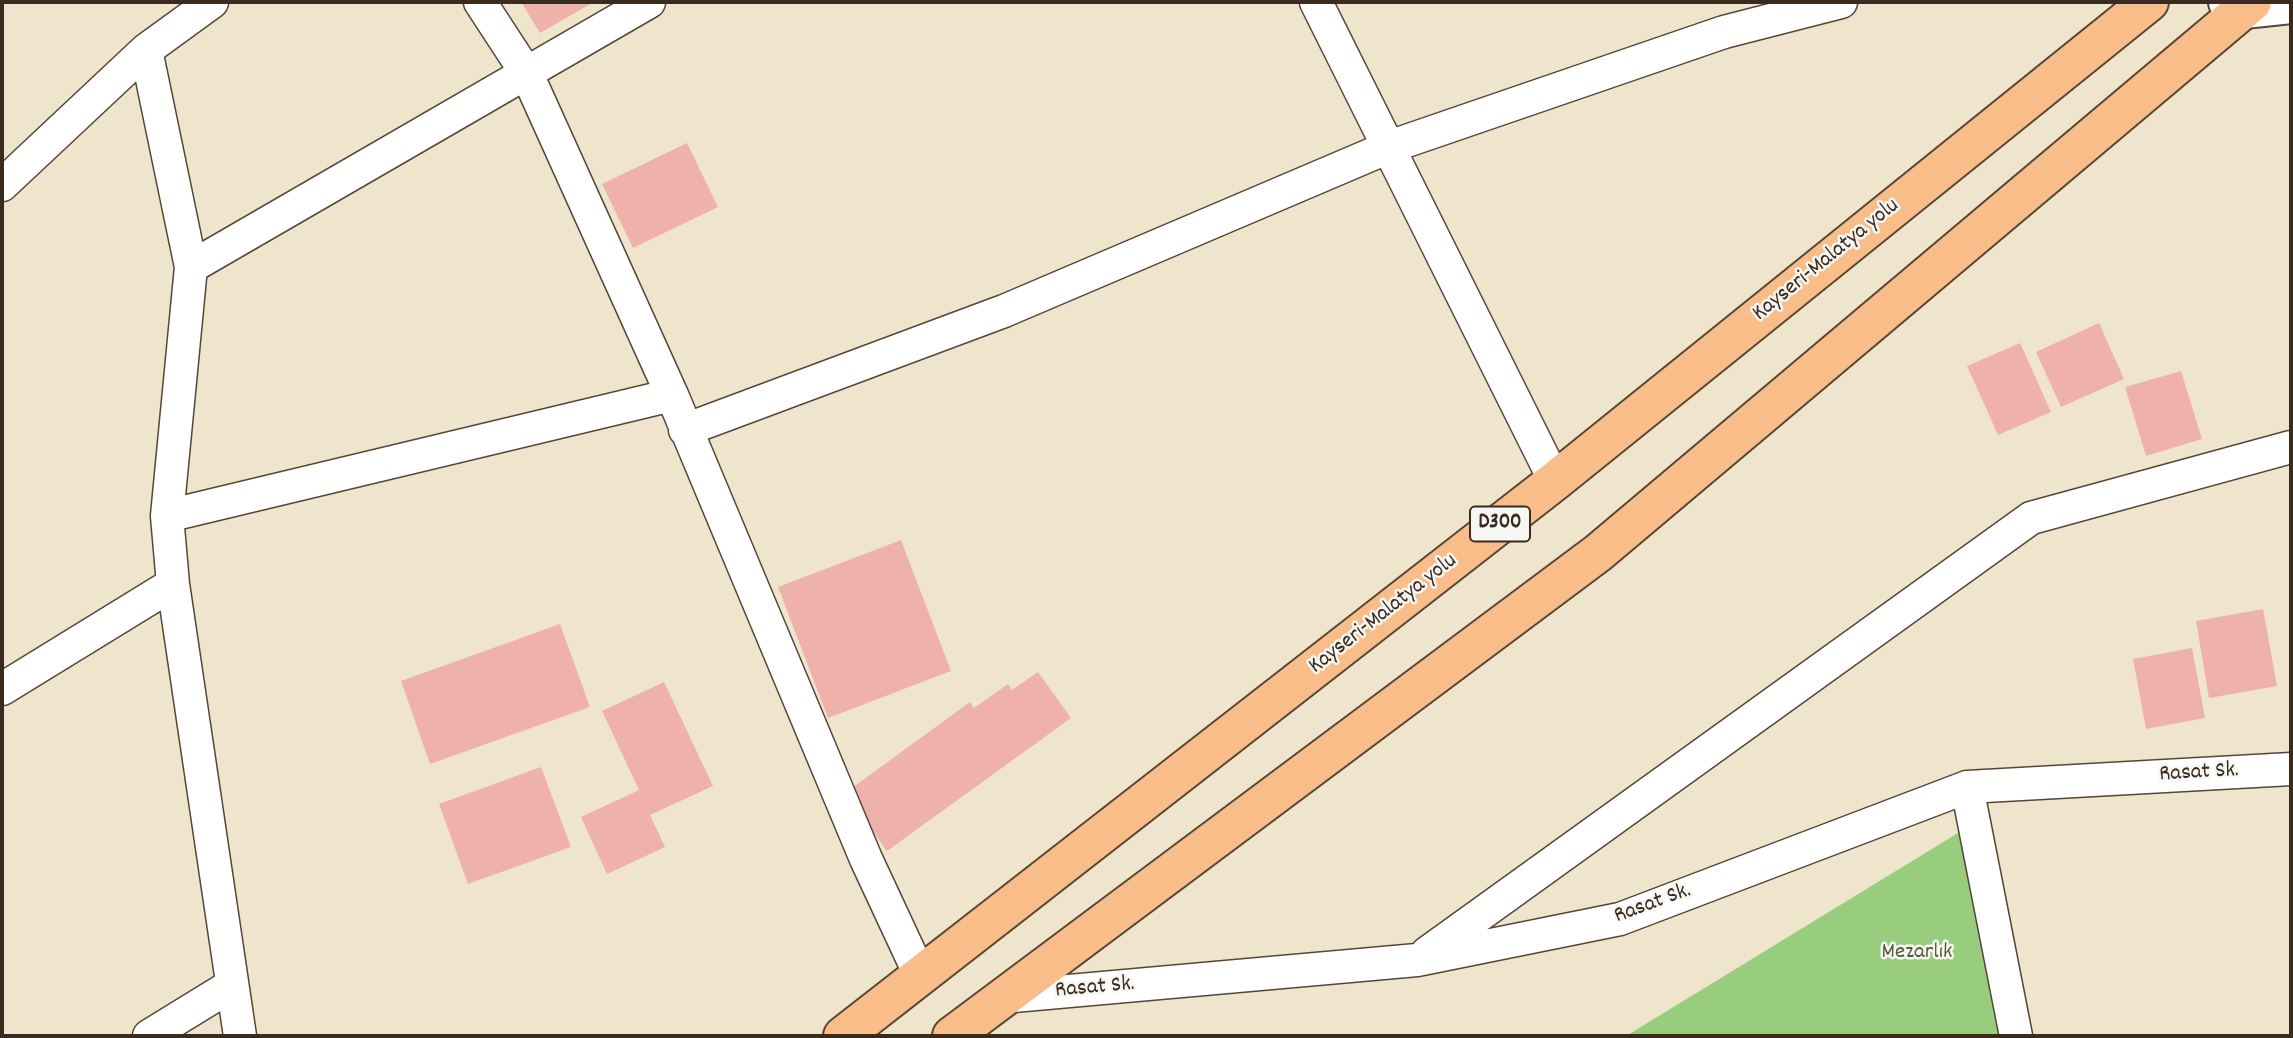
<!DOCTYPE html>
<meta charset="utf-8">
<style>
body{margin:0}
#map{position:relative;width:2293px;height:1038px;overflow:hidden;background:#efe5cc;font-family:Dekko,sans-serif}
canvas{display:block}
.frame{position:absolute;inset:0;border:4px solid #3b2a1e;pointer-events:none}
</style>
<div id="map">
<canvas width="2293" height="1038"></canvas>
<div class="frame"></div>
</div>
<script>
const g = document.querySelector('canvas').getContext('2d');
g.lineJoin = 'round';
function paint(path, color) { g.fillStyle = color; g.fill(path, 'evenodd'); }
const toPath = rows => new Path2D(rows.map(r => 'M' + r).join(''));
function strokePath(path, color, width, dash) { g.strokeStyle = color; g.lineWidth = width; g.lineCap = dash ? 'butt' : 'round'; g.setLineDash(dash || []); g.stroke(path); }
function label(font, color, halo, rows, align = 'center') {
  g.font = font + ' Dekko,sans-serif'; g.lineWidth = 5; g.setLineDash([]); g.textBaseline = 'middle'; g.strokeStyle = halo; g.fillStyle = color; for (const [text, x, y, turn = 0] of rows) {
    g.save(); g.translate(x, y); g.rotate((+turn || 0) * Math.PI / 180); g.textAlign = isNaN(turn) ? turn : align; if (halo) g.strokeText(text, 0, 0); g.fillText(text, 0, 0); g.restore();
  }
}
paint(toPath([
 [1976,822,2017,1036,1626,1036]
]), '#98cd7e');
paint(toPath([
 [521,2,594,2,540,33],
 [687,143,718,207,633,248,602,184],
 [2099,323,2124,379,2061,407,2036,352],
 [2020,343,2051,412,1998,435,1967,366],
 [2181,371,2202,439,2146,456,2125,387],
 [901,540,951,671,828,718,778,587],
 [2263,609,2277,686,2209,698,2196,621],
 [560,624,590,707,430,764,401,681],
 [2192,648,2205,718,2146,729,2133,659],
 [1038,672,1071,718,887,851,845,793,970,702,974,708,1008,684,1012,690],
 [664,682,713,786,650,815,665,847,607,874,581,817,639,790,602,711],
 [541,767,571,847,468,884,439,804]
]), '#efb2ab');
const minor = toPath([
 [480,2,527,74,672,395,866,859,921,977],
 [1316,2,1555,481],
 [146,50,191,267,167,516,173,584,240,1036],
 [2,185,146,50,212,2],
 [191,267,649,2],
 [685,430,1004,311,1389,147,1724,32,1841,2],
 [167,516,672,395],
 [2,689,173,584],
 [1967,787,2016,1036],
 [1427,953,2031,518,2291,447],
 [1002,997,1417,960,1620,919,1967,787,2291,769],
 [149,1036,232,985]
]);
const tertiary = toPath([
 [2228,2,2244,9,2291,4]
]);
const trunk = toPath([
 [843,1036,1555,481,2149,2],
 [952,1036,1598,553,2252,2]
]);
strokePath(minor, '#564638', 35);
strokePath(tertiary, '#564638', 42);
strokePath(trunk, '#564638', 42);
strokePath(minor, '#fff', 32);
strokePath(tertiary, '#fff', 38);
strokePath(trunk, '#f8bd88', 38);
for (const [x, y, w] of [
 [1500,524,60]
]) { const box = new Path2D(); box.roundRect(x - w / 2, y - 17.5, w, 35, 5); g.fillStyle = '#f6f6f2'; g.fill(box); strokePath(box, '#3b2a1e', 2); }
label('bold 21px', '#3b2a1e', null, [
 ["D300",1500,524]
]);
label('23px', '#3b2a1e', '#f6f6f2', [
 ["Kayseri-Malatya yolu",1827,261,-39],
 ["Kayseri-Malatya yolu",1384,615,-38],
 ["Rasat Sk.",2199,774,-3],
 ["Rasat Sk.",1653,905,-20],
 ["Rasat Sk.",1095,989,-5]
]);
label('23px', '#575b3b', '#f6f6f2', [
 ["Mezarlık",1917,954]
]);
</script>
